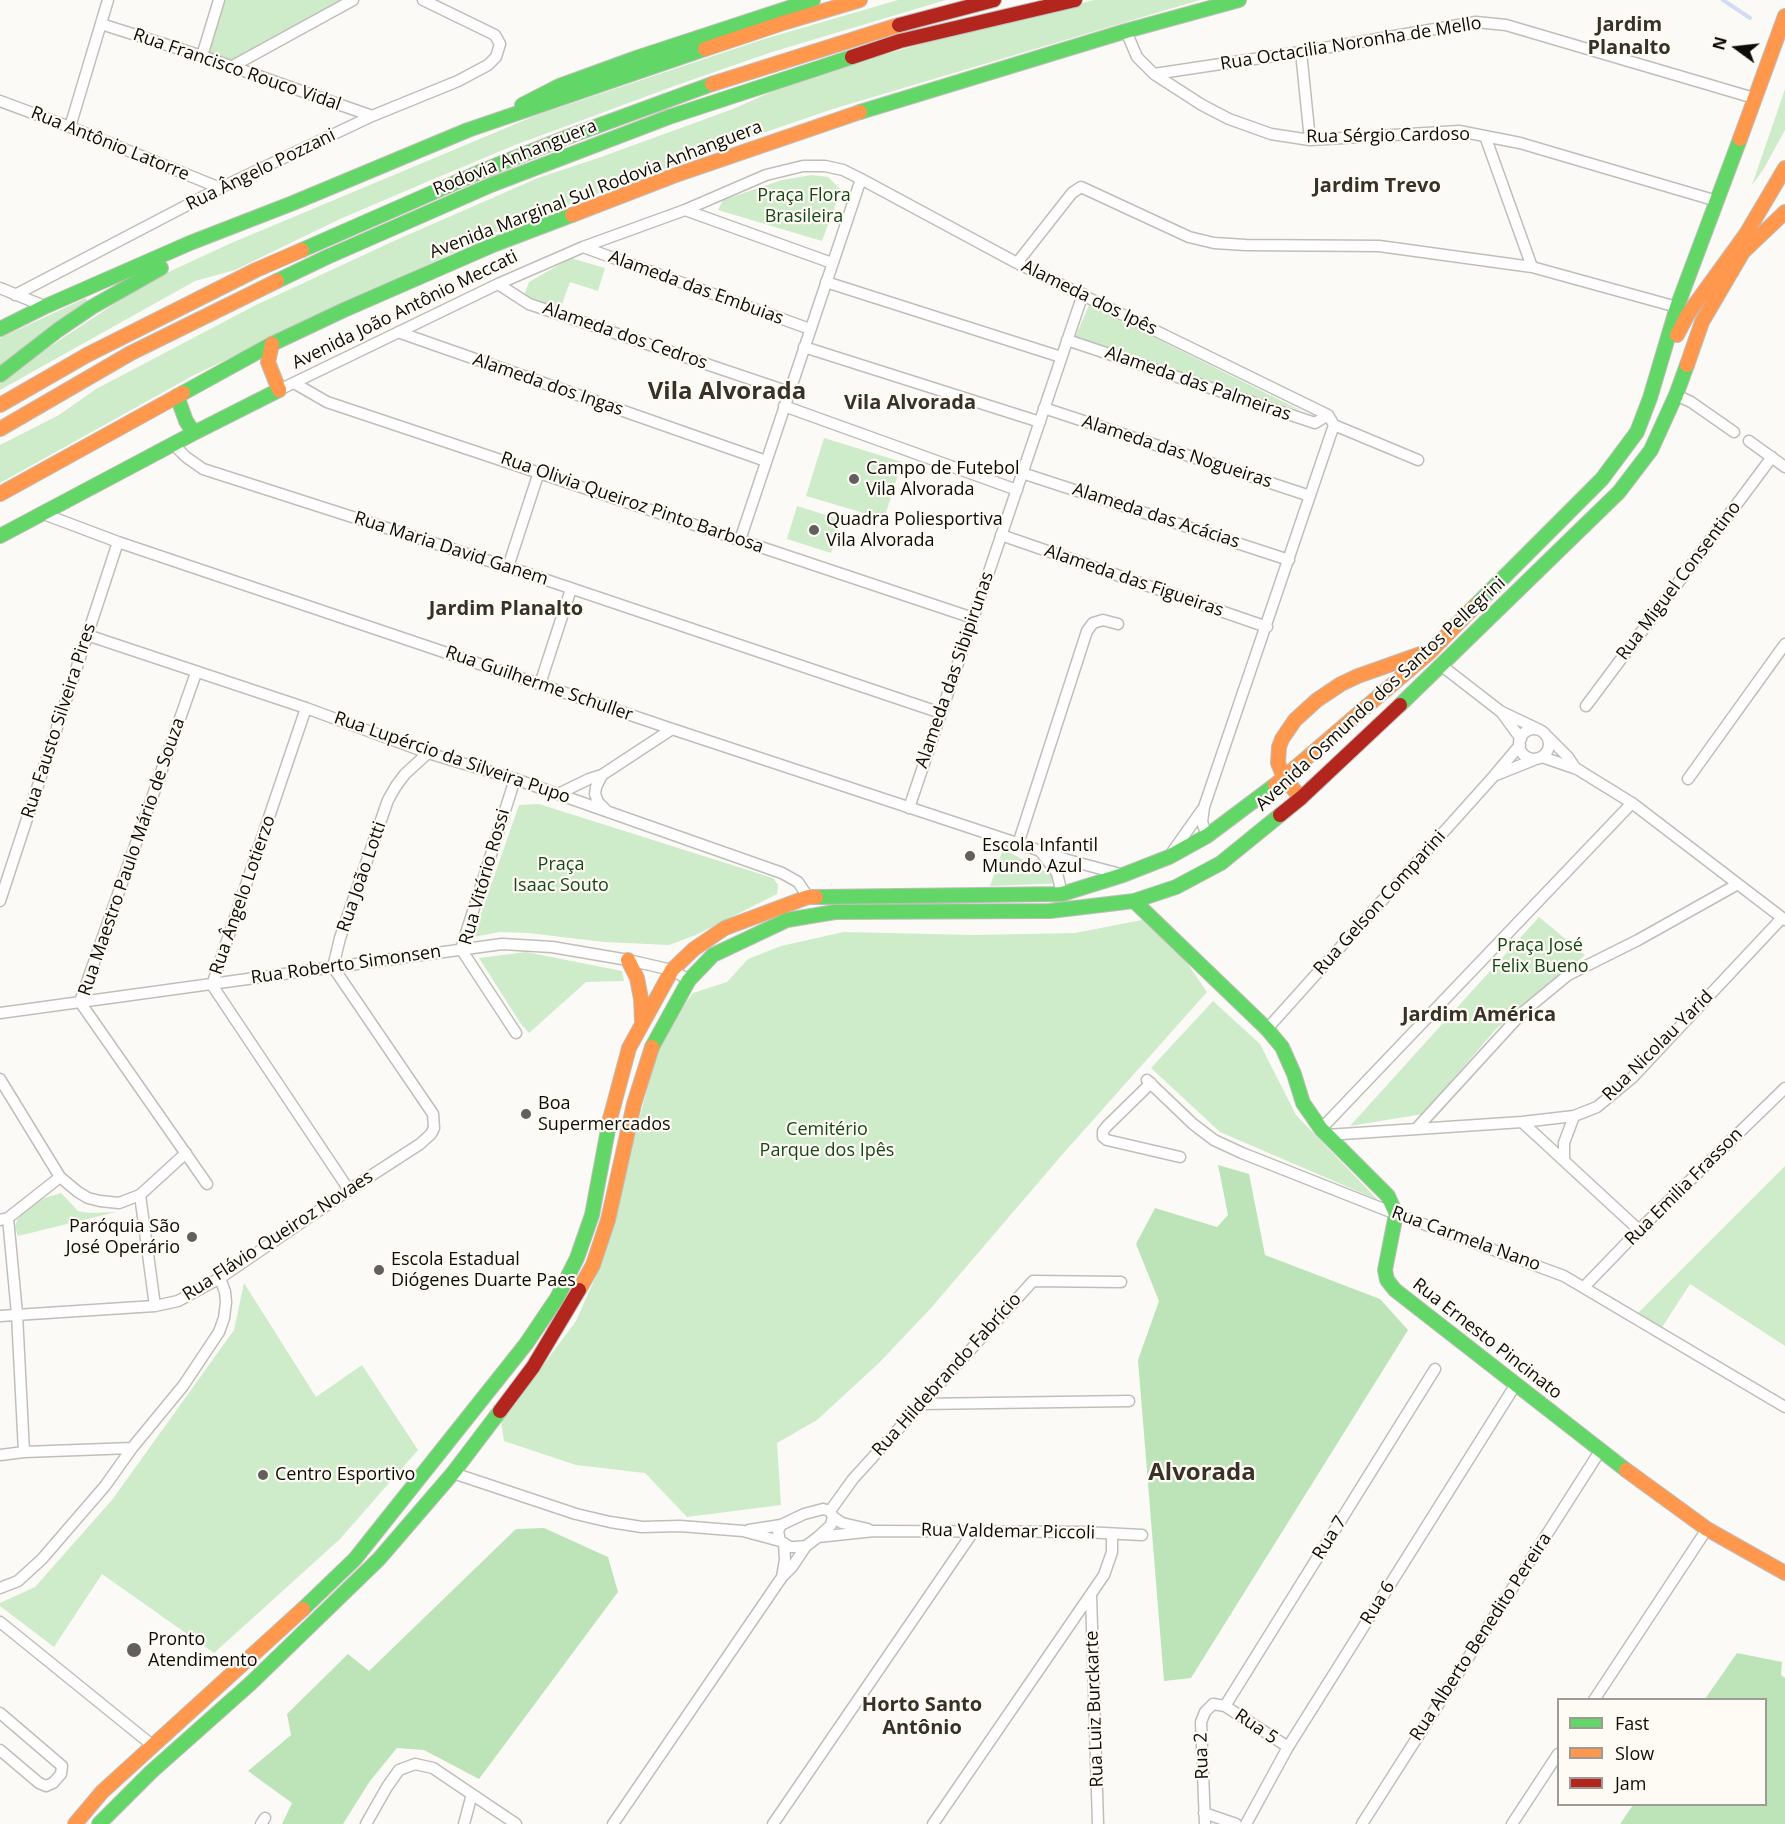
<!DOCTYPE html>
<meta charset="utf-8">
<style>
body{margin:0}
#map{position:relative;width:1785px;height:1824px;overflow:hidden;background:#fcfaf7;font-family:"Open Sans",sans-serif}
canvas{display:block}
.legend{position:absolute;left:1557px;top:1698px;width:210px;height:108px;box-sizing:border-box;background:#fefbf5;border:2px solid #9e9b96;margin:0;padding:8px 10px;list-style:none;font-size:18px;color:#0f0c08}
.legend li{display:flex;align-items:center;gap:12px;height:30px}
.legend b{width:30px;border:2px solid #9e9b96}
.north{position:absolute;left:1707px;top:18px;width:60px;height:60px;-webkit-text-stroke:4px #fefbf5;paint-order:stroke;rotate:285deg;font-size:16px;font-weight:700;line-height:24px;text-align:center;color:#0f0c08}
.north::after{content:'';display:block;margin:auto;width:21px;height:27px;background:#0f0c08;clip-path:polygon(50% 0,100% 100%,50% 72%,0 100%)}
</style>
<div id="map">
<canvas width="1785" height="1824"></canvas>
<ul class="legend">
<li><b style="height:8px;background:#63d668"></b>Fast</li>
<li><b style="height:8px;background:#ff974d"></b>Slow</li>
<li><b style="height:8px;background:#b3261e"></b>Jam</li>
</ul>
<div class="north">N</div>
</div>
<script>
const g = document.querySelector('canvas').getContext('2d');
g.lineJoin = 'round';
function paint(path, color) { g.fillStyle = color; g.fill(path, 'evenodd'); }
const toPath = rows => new Path2D(rows.map(r => 'M' + r).join(''));
function strokePath(path, color, width, dash) { g.strokeStyle = color; g.lineWidth = width; g.lineCap = dash ? 'butt' : 'round'; g.setLineDash(dash || []); g.stroke(path); }
function label(font, color, halo, rows, align = 'center') {
  g.font = font + ' "Open Sans",sans-serif'; g.lineWidth = 4.5; g.setLineDash([]); g.textBaseline = 'middle'; g.strokeStyle = halo; g.fillStyle = color; for (const [text, x, y, turn = 0] of rows) {
    g.save(); g.translate(x, y); g.rotate((+turn || 0) * Math.PI / 180); g.textAlign = isNaN(turn) ? turn : align; if (halo) g.strokeText(text, 0, 0); g.fillText(text, 0, 0); g.restore();
  }
}
paint(toPath([
 [224,0,341,0,231,64,208,56],
 [898,0,946,0,772,52,677,85,515,145,429,181,340,219,235,270,195,281,0,390,0,384,31,359,149,281,229,244,537,115,764,39],
 [1095,0,1200,0,836,108,745,139,559,208,497,232,194,375,0,483,0,445,59,415,96,389,256,305,396,240,538,178,601,157,733,109,789,84,850,64,1004,21],
 [1785,89,1785,130,1763,170,1752,185],
 [812,175,828,177,841,190,822,241,718,210,723,200,782,180],
 [571,258,605,268,598,291,570,282,560,310,529,300,524,296,529,282],
 [86,298,87,301,0,369,0,338],
 [1089,305,1302,411,1075,338],
 [824,438,902,462,884,519,806,496],
 [797,506,842,520,831,553,787,539],
 [539,804,773,878,778,885,777,894,696,935,669,945,604,942,528,933,500,932,473,937,519,805],
 [1003,849,1067,883,990,886],
 [1539,917,1585,955,1496,1029,1423,1114,1350,1126],
 [1142,920,1178,950,1207,992,1061,1156,931,1308,879,1363,817,1420,777,1443,781,1505,687,1517,645,1473,576,1465,504,1441,501,1422,576,1321,599,1269,656,1056,676,1016,693,993,727,982,748,959,781,946,844,932,974,935,1075,933],
 [526,952,622,971,624,981,586,982,529,1033,521,1024,479,958],
 [1213,1001,1260,1044,1296,1115,1378,1200,1220,1132,1151,1068],
 [1785,1166,1785,1346,1690,1284,1659,1332,1638,1313],
 [61,1193,78,1211,89,1213,116,1212,18,1236,15,1227,17,1220,28,1207,45,1198],
 [244,1283,316,1397,362,1365,418,1450,340,1539,214,1653,102,1574,54,1647,0,1606,0,1603,35,1587,112,1500,234,1330]
]), '#ceebca');
paint(toPath([
 [1218,1165,1249,1174,1265,1255,1380,1299,1408,1330,1191,1678,1164,1681,1138,1360,1159,1301,1136,1244,1155,1208,1217,1227,1228,1215],
 [544,1528,608,1557,618,1592,479,1779,424,1750,397,1748,370,1781,343,1824,282,1824,292,1803,248,1771,291,1735,287,1714,348,1654,369,1671,516,1529],
 [1737,1653,1782,1662,1781,1675,1785,1678,1785,1824,1620,1824,1633,1805,1766,1804,1766,1700,1705,1699]
]), '#bde3b9');
strokePath(toPath([
 [1723,0,1750,18]
]), '#d2ddf4', 4);
const street = toPath([
 [101,24,202,56,372,116],
 [1126,31,1137,57,1154,74,1202,105,1229,119,1271,134,1310,140,1459,131,1520,143,1717,201],
 [1301,52,1310,140],
 [202,56,219,0],
 [231,67,353,0],
 [1154,74,1301,52,1476,22,1506,25,1754,98],
 [0,101,70,127,220,188],
 [70,127,108,0],
 [1485,136,1532,267],
 [685,210,832,263],
 [583,247,810,329],
 [1017,263,1072,193,1081,187,1189,237,1214,243,1246,245,1379,246,1532,267,1677,307],
 [826,282,1061,357],
 [498,284,529,304,789,392],
 [0,288,44,306],
 [15,295,220,188,372,116,458,81,488,65,496,57,500,44,495,35,423,0],
 [398,332,766,461],
 [1067,340,1315,423,1328,415],
 [804,347,1040,422],
 [294,383,327,402,973,618],
 [279,390,498,284,583,247,685,210,766,175,803,166,825,166,843,170,861,179,1017,263,1328,415,1334,425,1418,460],
 [1676,395,1691,402,1734,432],
 [784,406,1017,490],
 [1044,408,1310,496],
 [1749,441,1785,467],
 [173,444,186,457,203,469,508,567,941,713],
 [1022,473,1289,560],
 [41,513,118,542,672,729,1068,860,1120,874],
 [1001,535,1267,627],
 [740,540,861,179],
 [508,567,539,472],
 [87,635,306,708,428,753,515,779,782,873,798,882,808,897],
 [1442,666,1500,711,1540,730],
 [196,673,80,1002,207,1184],
 [540,684,571,589],
 [1586,706,1772,457],
 [306,708,212,985,349,1190],
 [1502,713,1521,739],
 '1519 744a15 15 0 1 1 30 0a15 15 0 1 1-30 0Z',
 [1548,737,1568,757,1576,769],
 [1542,757,1577,769,1632,803,1785,920],
 [602,775,596,787,595,794,598,802,605,809],
 [1496,775,1536,759],
 [1688,779,1785,644],
 [558,794,589,779,602,775,672,729],
 [909,808,1083,294],
 [1207,836,1202,822,1204,807,1334,425],
 [1018,844,1087,631,1093,623,1103,620,1118,624],
 [1040,851,1057,873,1062,894],
 [1173,851,1202,810],
 [0,901,118,542],
 [461,949,515,779],
 [461,949,516,1033],
 [0,1013,502,944,552,947,628,960,672,970,689,980],
 [1267,1029,1493,777,1520,745],
 [0,1079,60,1177,78,1192,88,1198,100,1201,119,1203,140,1195,186,1153],
 [1147,1080,1193,1124,1214,1140,1242,1153,1396,1214,1564,1276,1785,1407],
 [1151,1083,1107,1126,1103,1131,1103,1137,1107,1140,1180,1157],
 [1522,1122,1639,1230],
 [1321,1129,1632,803],
 [1416,1129,1522,1013,1568,975,1638,940,1738,884],
 [1327,1135,1522,1122,1574,1116,1597,1107,1632,1078,1782,918],
 [1564,1159,1564,1143,1574,1116],
 [140,1195,155,1306],
 [8,1218,17,1314,24,1452],
 [0,1220,8,1218,60,1177],
 [1584,1287,1639,1230,1785,1088],
 [0,1316,155,1306,178,1301,220,1278,349,1190,420,1144,431,1134,434,1128,433,1114,333,967,340,938,388,800,396,786,405,774,428,753],
 [921,1404,1129,1401],
 [0,1455,24,1452,132,1448],
 [453,1473,576,1514,610,1522,642,1527,680,1526,743,1531,780,1541],
 [823,1509,830,1511,833,1517,831,1525,818,1537,806,1546,796,1547,790,1547,780,1541,778,1531,781,1525,804,1514,823,1509],
 [830,1511,853,1479,1033,1281,1121,1282],
 [833,1517,842,1523,868,1529],
 [749,1530,781,1525],
 [818,1537,874,1531,1084,1532,1142,1535],
 [782,1577,785,1560,784,1543],
 [0,1588,18,1581,42,1559,105,1486,132,1448,183,1386,219,1332,224,1318,226,1302,225,1292,220,1278],
 [1091,1595,1098,1824],
 [0,1622,152,1745],
 [1594,1700,1707,1529],
 [1225,1706,1435,1369],
 [0,1713,62,1766,61,1774,53,1783,46,1786,39,1783,0,1750],
 [1204,1813,1236,1824],
 [261,1824,265,1818],
 [366,1824,387,1787,399,1770,415,1764,433,1768,516,1824],
 [464,1824,472,1794],
 [613,1824,782,1577,792,1567,806,1546],
 [773,1824,973,1532],
 [933,1824,1104,1575,1112,1552,1112,1534],
 [1205,1824,1201,1722,1205,1712,1213,1704,1225,1706,1288,1747],
 [1246,1824,1288,1747,1516,1384],
 [1362,1824,1600,1451],
 [1512,1824,1558,1754]
]);
const fast = toPath([
 [522,105,559,86,636,58,813,0],
 [860,112,1126,31,1239,0],
 [302,250,482,171,570,136,712,84],
 [277,281,327,257,491,185,669,117,852,57],
 [0,329,44,307,190,243,293,203,468,130,705,49],
 [0,375,58,330,92,307,161,268],
 [183,393,272,344,344,310,493,245,572,215],
 [177,396,186,421,194,433],
 [0,536,194,433,279,390],
 [1474,607,1602,479,1637,432,1650,398,1677,307,1740,139],
 [1400,705,1619,492,1651,450,1676,395,1687,365],
 [816,897,1062,894,1123,875,1169,857,1207,836,1275,785],
 [1134,901,1267,1029,1282,1047,1294,1074,1303,1103,1321,1129,1388,1196,1396,1214,1385,1270,1387,1280,1395,1290,1626,1470],
 [652,1047,689,980,713,955,787,920,835,912,1050,911,1134,901,1176,887,1221,863,1280,815],
 [303,1609,355,1559,526,1344,557,1298,577,1258,592,1215,610,1119],
 [99,1824,151,1772,251,1683,379,1559,453,1473,500,1411]
]);
const slow = toPath([
 [705,49,786,22,860,0],
 [712,84,899,25],
 [1740,139,1785,16],
 [572,215,673,176,860,112],
 [1677,335,1688,314,1746,234,1785,168],
 [272,344,268,362,279,390],
 [1687,365,1702,322,1743,252,1785,212],
 [0,405,87,355,256,270,302,250],
 [0,429,131,353,277,281],
 [0,494,183,393],
 [1275,785,1429,653,1474,607],
 [1301,798,1284,778,1278,763,1279,747,1282,739,1295,720,1317,700,1341,684,1358,676,1423,653],
 [628,960,637,978,641,999,642,1021],
 [610,1119,629,1048,672,970,694,949,725,928,808,897,816,897],
 [579,1290,593,1265,608,1220,634,1104,652,1047],
 [1626,1470,1707,1529,1785,1573],
 [75,1824,102,1792,303,1609]
]);
const jam = toPath([
 [899,25,994,0],
 [852,57,900,41,1075,0],
 [1280,815,1301,798,1400,705],
 [500,1411,533,1367,579,1290]
]);
strokePath(street, '#c1beba', 13);
strokePath(fast, '#c1beba', 16);
strokePath(slow, '#c1beba', 16);
strokePath(jam, '#c1beba', 16);
strokePath(street, '#fffefe', 10);
strokePath(fast, '#63d668', 14);
strokePath(slow, '#ff974d', 14);
strokePath(jam, '#b3261e', 14);
for (const [x, y, r, color] of [
 [854,479,6,"#625f5c"],
 [814,530,6,"#625f5c"],
 [970,856,6,"#625f5c"],
 [526,1114,6,"#625f5c"],
 [192,1237,6,"#625f5c"],
 [379,1270,6,"#625f5c"],
 [263,1475,6,"#625f5c"],
 [134,1650,8,"#625f5c"]
]) { const dot = new Path2D(); dot.arc(x, y, r, 0, 2 * Math.PI); g.fillStyle = color; g.fill(dot); strokePath(dot, '#fefbf5', 2); }
label('18px', '#0f0c08', '#fefbf5', [
 ["Rua Octacilia Noronha de Mello",1351,44,-9],
 ["Rua Francisco Rouco Vidal",237,70,19],
 ["Rua Sérgio Cardoso",1388,136,-1],
 ["Rua Antônio Latorre",110,144,22],
 ["Rodovia Anhanguera",515,158,-22],
 ["Rua Ângelo Pozzani",261,170,-26],
 ["Avenida Marginal Sul Rodovia Anhanguera",596,190,-21],
 ["Alameda das Embuias",696,288,20],
 ["Alameda dos Ipês",1089,298,26],
 ["Avenida João Antônio Meccati",405,310,-26],
 ["Alameda dos Cedros",625,336,19],
 ["Alameda das Palmeiras",1198,384,19],
 ["Alameda dos Ingas",548,385,19],
 ["Alameda das Nogueiras",1177,452,18],
 ["Rua Olivia Queiroz Pinto Barbosa",632,503,19],
 ["Alameda das Acácias",1156,516,18],
 ["Rua Maria David Ganem",451,549,18],
 ["Alameda das Figueiras",1134,581,19],
 ["Rua Miguel Consentino",1679,581,-53],
 ["Alameda das Sibipirunas",955,670,-71],
 ["Rua Guilherme Schuller",539,684,19],
 ["Avenida Osmundo dos Santos Pellegrini",1381,694,-43],
 ["Rua Fausto Silveira Pires",59,721,-72],
 ["Rua Lupércio da Silveira Pupo",452,758,19],
 ["Rua Maestro Paulo Mário de Souza",132,857,-71],
 ["Rua João Lotti",362,877,-71],
 ["Rua Vitório Rossi",485,877,-74],
 ["Rua Ângelo Lotierzo",243,895,-71],
 ["Rua Gelson Comparini",1380,903,-48],
 ["Rua Roberto Simonsen",346,965,-8],
 ["Rua Nicolau Yarid",1658,1046,-45],
 ["Rua Emilia Frasson",1684,1187,-45],
 ["Rua Flávio Queiroz Novaes",278,1236,-33],
 ["Rua Carmela Nano",1466,1239,20],
 ["Rua Ernesto Pincinato",1487,1339,38],
 ["Rua Hildebrando Fabrício",947,1375,-48],
 ["Rua Valdemar Piccoli",1008,1532,1],
 ["Rua 7",1330,1538,-58],
 ["Rua 6",1378,1603,-58],
 ["Rua Alberto Benedito Pereira",1481,1637,-57],
 ["Rua Luiz Burckarte",1095,1709,-92],
 ["Rua 5",1256,1727,34],
 ["Rua 2",1202,1756,-92]
]);
label('18px', '#174717', '#fefbf5', [
 ["Praça Flora",804,196],
 ["Brasileira",804,217],
 ["Praça",561,865],
 ["Isaac Souto",561,886],
 ["Praça José",1540,946],
 ["Felix Bueno",1540,967],
 ["Cemitério",827,1130],
 ["Parque dos Ipês",827,1151]
]);
label('18px', '#0f0c08', '#fefbf5', [
 ["Campo de Futebol",866,469],
 ["Vila Alvorada",866,490],
 ["Quadra Poliesportiva",826,520],
 ["Vila Alvorada",826,541],
 ["Escola Infantil",982,846],
 ["Mundo Azul",982,867],
 ["Boa",538,1104],
 ["Supermercados",538,1125],
 ["Paróquia São",180,1227,"right"],
 ["José Operário",180,1248,"right"],
 ["Escola Estadual",391,1260],
 ["Diógenes Duarte Paes",391,1281],
 ["Centro Esportivo",275,1475],
 ["Pronto",148,1640],
 ["Atendimento",148,1661]
], 'left');
label('bold 20px', '#383127', '#fefbf5', [
 ["Jardim",1629,25],
 ["Planalto",1629,48],
 ["Jardim Trevo",1377,186],
 ["Vila Alvorada",910,403],
 ["Jardim Planalto",506,609],
 ["Jardim América",1479,1015],
 ["Horto Santo",922,1705],
 ["Antônio",922,1728]
]);
label('bold 24px', '#383127', '#fefbf5', [
 ["Vila Alvorada",727,392],
 ["Alvorada",1202,1473]
]);
</script>
